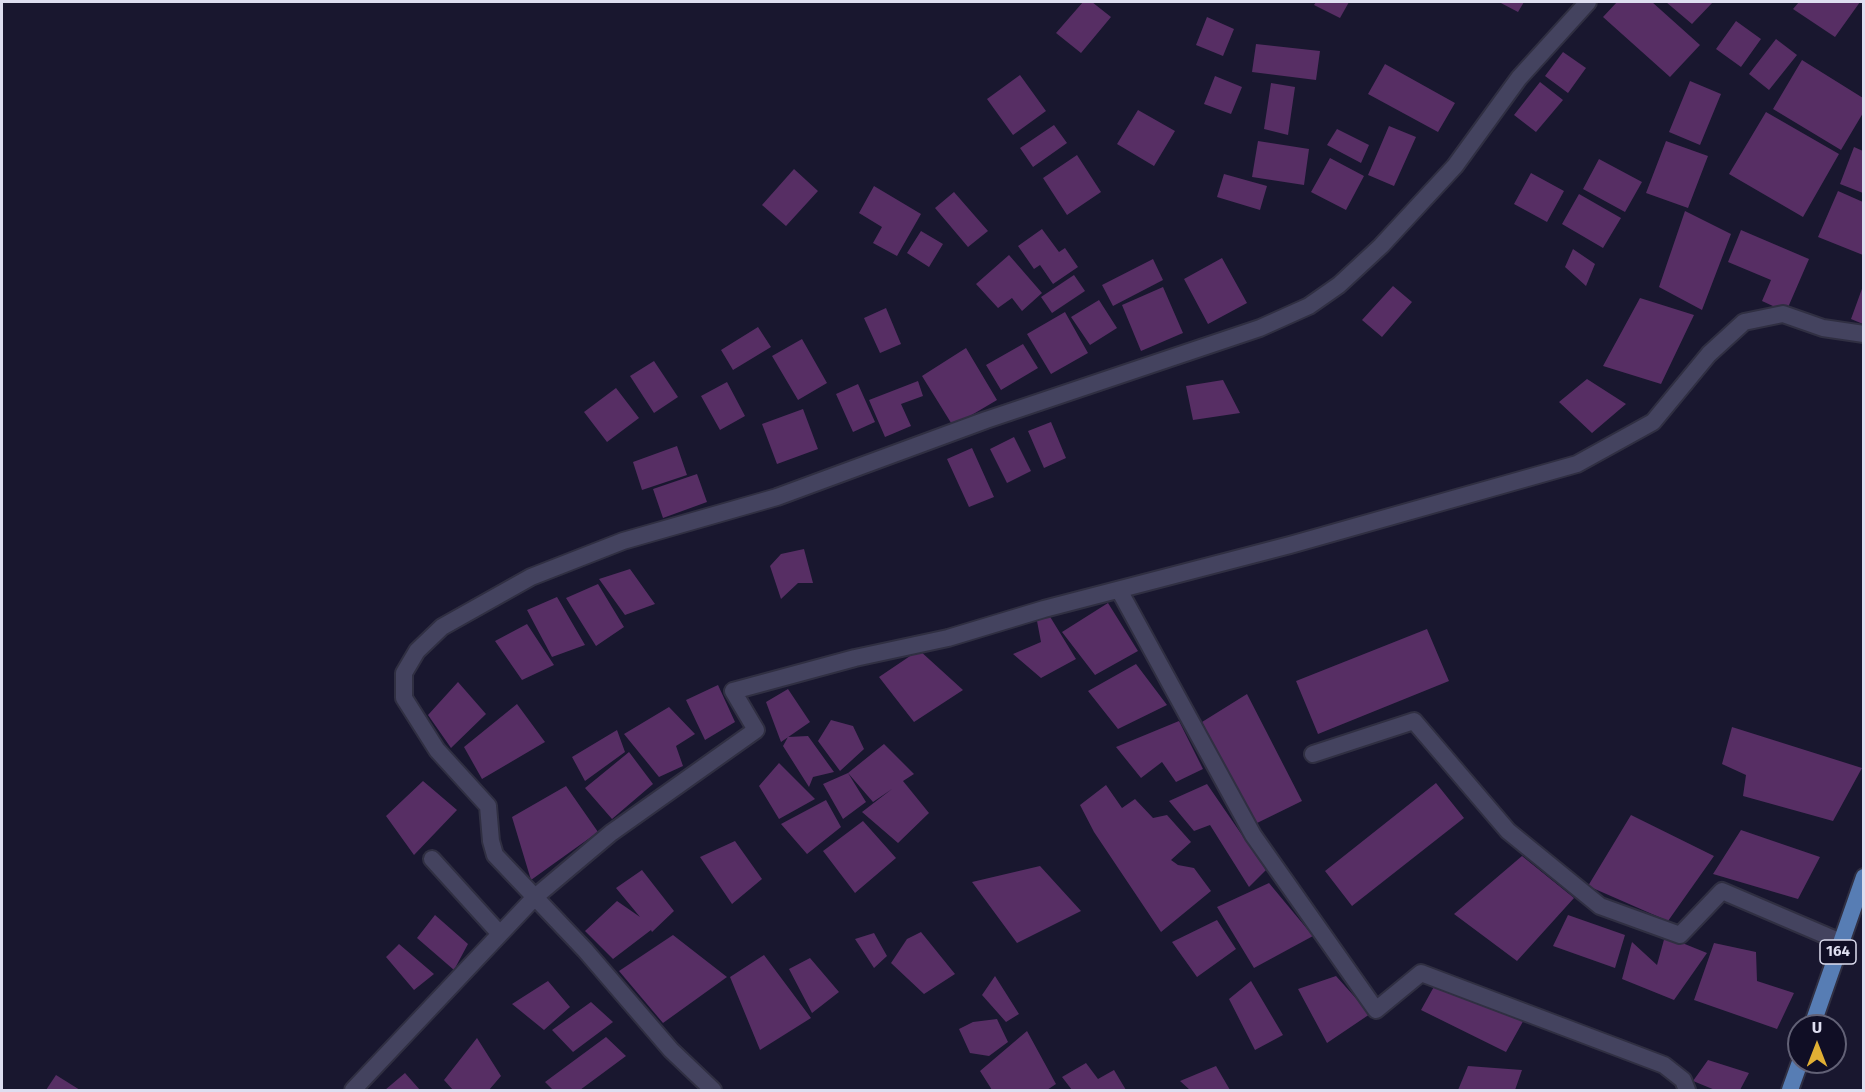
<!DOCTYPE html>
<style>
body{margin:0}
#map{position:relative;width:1865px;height:1092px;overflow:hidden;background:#19172f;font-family:"Fira Sans",sans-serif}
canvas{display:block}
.frame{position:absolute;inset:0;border:3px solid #dedef0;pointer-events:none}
.north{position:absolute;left:1787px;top:1014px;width:60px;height:60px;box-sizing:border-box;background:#100e25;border:2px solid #626176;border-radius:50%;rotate:0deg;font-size:16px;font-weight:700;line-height:24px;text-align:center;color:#dedef0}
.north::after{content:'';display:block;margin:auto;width:21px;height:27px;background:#e1af34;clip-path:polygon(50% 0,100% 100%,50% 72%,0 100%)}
</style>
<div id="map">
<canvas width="1865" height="1092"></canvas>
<div class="frame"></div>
<div class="north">U</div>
</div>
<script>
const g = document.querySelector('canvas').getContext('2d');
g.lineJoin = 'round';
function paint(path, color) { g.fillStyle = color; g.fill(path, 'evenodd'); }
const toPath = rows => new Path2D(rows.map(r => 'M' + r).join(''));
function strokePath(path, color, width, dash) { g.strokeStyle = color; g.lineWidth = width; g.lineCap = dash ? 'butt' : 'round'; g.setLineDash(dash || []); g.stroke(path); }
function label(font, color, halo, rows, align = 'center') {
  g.font = font + ' "Fira Sans",sans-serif'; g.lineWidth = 6; g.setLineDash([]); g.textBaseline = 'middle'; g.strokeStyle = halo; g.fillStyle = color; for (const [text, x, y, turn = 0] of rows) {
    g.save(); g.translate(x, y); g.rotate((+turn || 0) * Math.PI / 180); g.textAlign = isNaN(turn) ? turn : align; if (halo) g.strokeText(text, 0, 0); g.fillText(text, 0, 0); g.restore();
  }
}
paint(toPath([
 [1083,2,1092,2,1111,17,1081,53,1056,33],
 [1316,2,1349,2,1340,18,1314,5],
 [1499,2,1524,2,1518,12],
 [1617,2,1652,2,1700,45,1670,77,1603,17],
 [1666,2,1713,2,1692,24],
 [1799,2,1860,2,1835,37,1793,9],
 [1207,17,1234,29,1223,56,1196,45],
 [1736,21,1761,39,1741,67,1716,49],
 [1776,39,1797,55,1769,90,1749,74],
 [1256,44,1320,51,1316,80,1252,72],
 [1563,52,1586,68,1568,93,1545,76],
 [1802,60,1863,98,1863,113,1841,150,1773,109],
 [1385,64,1455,103,1438,132,1368,94],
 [1020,75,1046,111,1013,135,987,99],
 [1215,76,1242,87,1231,114,1204,104],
 [1690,81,1721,94,1700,145,1669,132],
 [1540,82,1563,100,1536,132,1514,115],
 [1271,83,1295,87,1288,135,1264,129],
 [1138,110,1175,131,1154,166,1117,144],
 [1766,112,1839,154,1803,217,1729,174],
 [1054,125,1067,143,1033,167,1020,148],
 [1389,126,1416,137,1394,186,1368,175],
 [1337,129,1369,145,1361,163,1327,145],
 [1258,141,1309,149,1304,185,1252,177],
 [1666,141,1708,156,1688,208,1646,193],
 [1854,147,1863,151,1863,193,1840,184],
 [1077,155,1101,192,1067,215,1043,178],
 [1330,158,1364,176,1346,210,1311,192],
 [1599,159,1642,182,1625,212,1583,189],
 [794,169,818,191,786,226,762,205],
 [1531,173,1564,191,1547,222,1514,204],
 [1224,174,1267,186,1260,210,1217,197],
 [874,186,921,214,897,256,873,243,882,227,859,213],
 [1838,191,1863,202,1863,255,1818,237],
 [954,192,988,231,968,247,935,208],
 [1579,194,1621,218,1603,248,1562,224],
 [1685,211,1731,234,1702,310,1659,287],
 [1042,229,1059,252,1065,248,1078,267,1053,284,1040,265,1034,269,1018,246],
 [1741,230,1809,259,1786,312,1762,301,1771,280,1728,262],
 [921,231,943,244,929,267,907,253],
 [1573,249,1595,264,1586,286,1565,267],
 [1009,255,1042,293,1022,311,1012,298,998,308,976,284],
 [1222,258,1247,303,1208,324,1184,279],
 [1153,259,1163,280,1113,306,1102,285],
 [1074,275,1085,291,1052,313,1041,297],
 [1393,286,1412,302,1382,337,1362,320],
 [1863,286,1863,324,1851,319],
 [1163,287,1183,333,1141,351,1122,305],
 [1640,298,1694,315,1661,384,1603,366],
 [1099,300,1117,328,1090,345,1071,317],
 [886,308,901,344,880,353,864,318],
 [1065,312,1088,353,1051,374,1027,334],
 [758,327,771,347,733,370,721,350],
 [802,339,827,383,798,400,772,356],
 [1023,344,1038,368,1001,390,986,365],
 [966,348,997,400,953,426,922,376],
 [654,361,678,397,654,413,630,376],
 [1587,379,1626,404,1592,433,1559,402],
 [1223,380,1240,413,1193,420,1186,386],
 [918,381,923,396,901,404,911,426,885,437,869,400],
 [727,382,745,416,720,430,701,396],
 [858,384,875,422,853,432,836,394],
 [616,388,639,418,607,442,584,412],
 [803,409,818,449,777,464,762,424],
 [1051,422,1066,458,1044,468,1028,431],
 [1014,437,1031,471,1007,483,990,449],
 [677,446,687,475,642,490,633,462],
 [972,448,994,497,969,507,947,459],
 [697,474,707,502,663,518,653,489],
 [804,549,813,583,798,583,781,599,770,566,781,554],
 [630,569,655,604,625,615,599,579],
 [598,584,624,627,596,646,566,598],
 [557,597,585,645,552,657,527,610],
 [1108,603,1138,651,1095,675,1062,632],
 [1049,615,1076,659,1041,678,1013,654,1041,642,1037,621],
 [527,624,554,665,522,680,495,641],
 [1427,629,1449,681,1318,734,1296,681],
 [919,650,963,690,914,722,879,677],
 [1136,664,1167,705,1118,729,1088,691],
 [458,682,486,714,451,748,428,715],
 [718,685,735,722,705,740,686,700],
 [788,689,810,722,781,742,766,702],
 [1247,694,1302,801,1255,824,1202,722],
 [517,704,545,742,482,779,464,747],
 [669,707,695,734,676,746,683,766,659,777,624,734],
 [831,720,853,726,864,749,840,771,818,741],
 [1179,721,1203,769,1176,782,1162,762,1141,778,1116,747],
 [1732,727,1862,768,1833,821,1743,796,1746,775,1722,764],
 [617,730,625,752,585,781,572,757],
 [808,736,834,772,813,777,809,787,783,746,788,737],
 [884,744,914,774,903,781,929,813,898,843,862,812,892,789,873,802,848,773,866,802,843,819,823,784,848,773],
 [629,752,653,784,612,819,585,788],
 [779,763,815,799,779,819,759,786],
 [423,781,457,810,414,855,386,816],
 [1436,783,1464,818,1352,906,1325,871],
 [1207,784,1266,870,1249,887,1210,825,1194,831,1169,801],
 [1106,785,1122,808,1135,799,1153,818,1167,815,1191,842,1171,860,1178,865,1194,868,1211,891,1161,932,1094,832,1080,805],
 [566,786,598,832,531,880,512,817],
 [826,800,841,827,807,854,781,824],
 [1631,815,1714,856,1668,921,1588,886],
 [863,821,896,858,855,893,823,851],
 [1741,830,1820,857,1798,899,1713,874],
 [735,841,762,879,732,904,700,857],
 [1522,856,1574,898,1517,961,1454,914],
 [1040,866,1081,911,1017,943,972,882],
 [642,870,674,911,652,932,651,930,613,959,585,931,617,901,640,917,616,888],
 [1269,883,1313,936,1254,968,1217,907],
 [435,915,468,944,454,970,417,938],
 [1568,915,1625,935,1615,968,1553,946],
 [1217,920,1236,949,1197,977,1172,942],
 [921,932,955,974,924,994,891,963,907,939],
 [874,933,887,956,874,968,855,939],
 [673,935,727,977,663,1023,619,971],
 [1665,936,1707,953,1674,1000,1622,979,1632,942,1657,965],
 [1714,943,1756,952,1757,981,1794,993,1777,1029,1694,1000],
 [399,944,434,974,414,990,386,957],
 [764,955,811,1018,760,1050,730,977],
 [810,958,839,992,812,1013,789,969],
 [995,976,1019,1014,1006,1022,982,995],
 [1336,976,1370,1014,1327,1043,1298,989],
 [548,981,570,1007,544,1030,512,1004],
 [1251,981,1283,1035,1255,1050,1229,999],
 [1436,983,1526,1016,1506,1052,1421,1010],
 [591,1002,613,1022,573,1052,552,1030],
 [997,1019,1008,1042,989,1056,970,1053,959,1029,973,1022],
 [1027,1031,1056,1084,1047,1090,992,1090,980,1071],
 [606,1037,626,1056,580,1090,553,1090,545,1082],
 [477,1038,501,1076,489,1090,453,1090,444,1080],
 [1708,1060,1749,1073,1740,1090,1715,1090,1693,1081],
 [1086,1063,1098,1079,1114,1070,1126,1090,1072,1090,1062,1077],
 [1216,1066,1230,1090,1190,1090,1180,1081],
 [1468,1066,1522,1070,1515,1090,1458,1090],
 [405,1073,420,1090,385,1090],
 [56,1075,80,1090,46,1090]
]), '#572e64');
const minor = toPath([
 [1119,590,1253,835,1376,1010,1421,973,1664,1065,1683,1080,1687,1090],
 [1313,754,1414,721,1508,831,1600,906,1680,935,1722,891,1841,942],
 [432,859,500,934],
 [353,1090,535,897,611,833,756,730,733,691,855,658,948,638,1044,609,1290,545,1577,464,1653,422,1709,354,1744,322,1783,314,1823,328,1864,334],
 [713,1090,671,1050,585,950,495,855,491,841,488,806,437,750,404,698,404,673,417,651,442,627,531,577,623,541,777,497,986,420,1260,328,1309,306,1339,285,1381,246,1455,166,1519,78,1588,2]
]);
const primary = toPath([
 [1812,1026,1864,877],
 [1790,1090,1800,1062]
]);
strokePath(minor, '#302f42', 20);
strokePath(primary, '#302f42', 20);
strokePath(minor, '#44435f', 16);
strokePath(primary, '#577db4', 16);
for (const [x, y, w] of [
 [1838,952,36]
]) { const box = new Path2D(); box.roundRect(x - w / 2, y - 12, w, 24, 4.5); g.fillStyle = '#100e25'; g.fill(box); strokePath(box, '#dedef0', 1.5); }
label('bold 15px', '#dedef0', null, [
 ["164",1838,952]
]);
</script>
